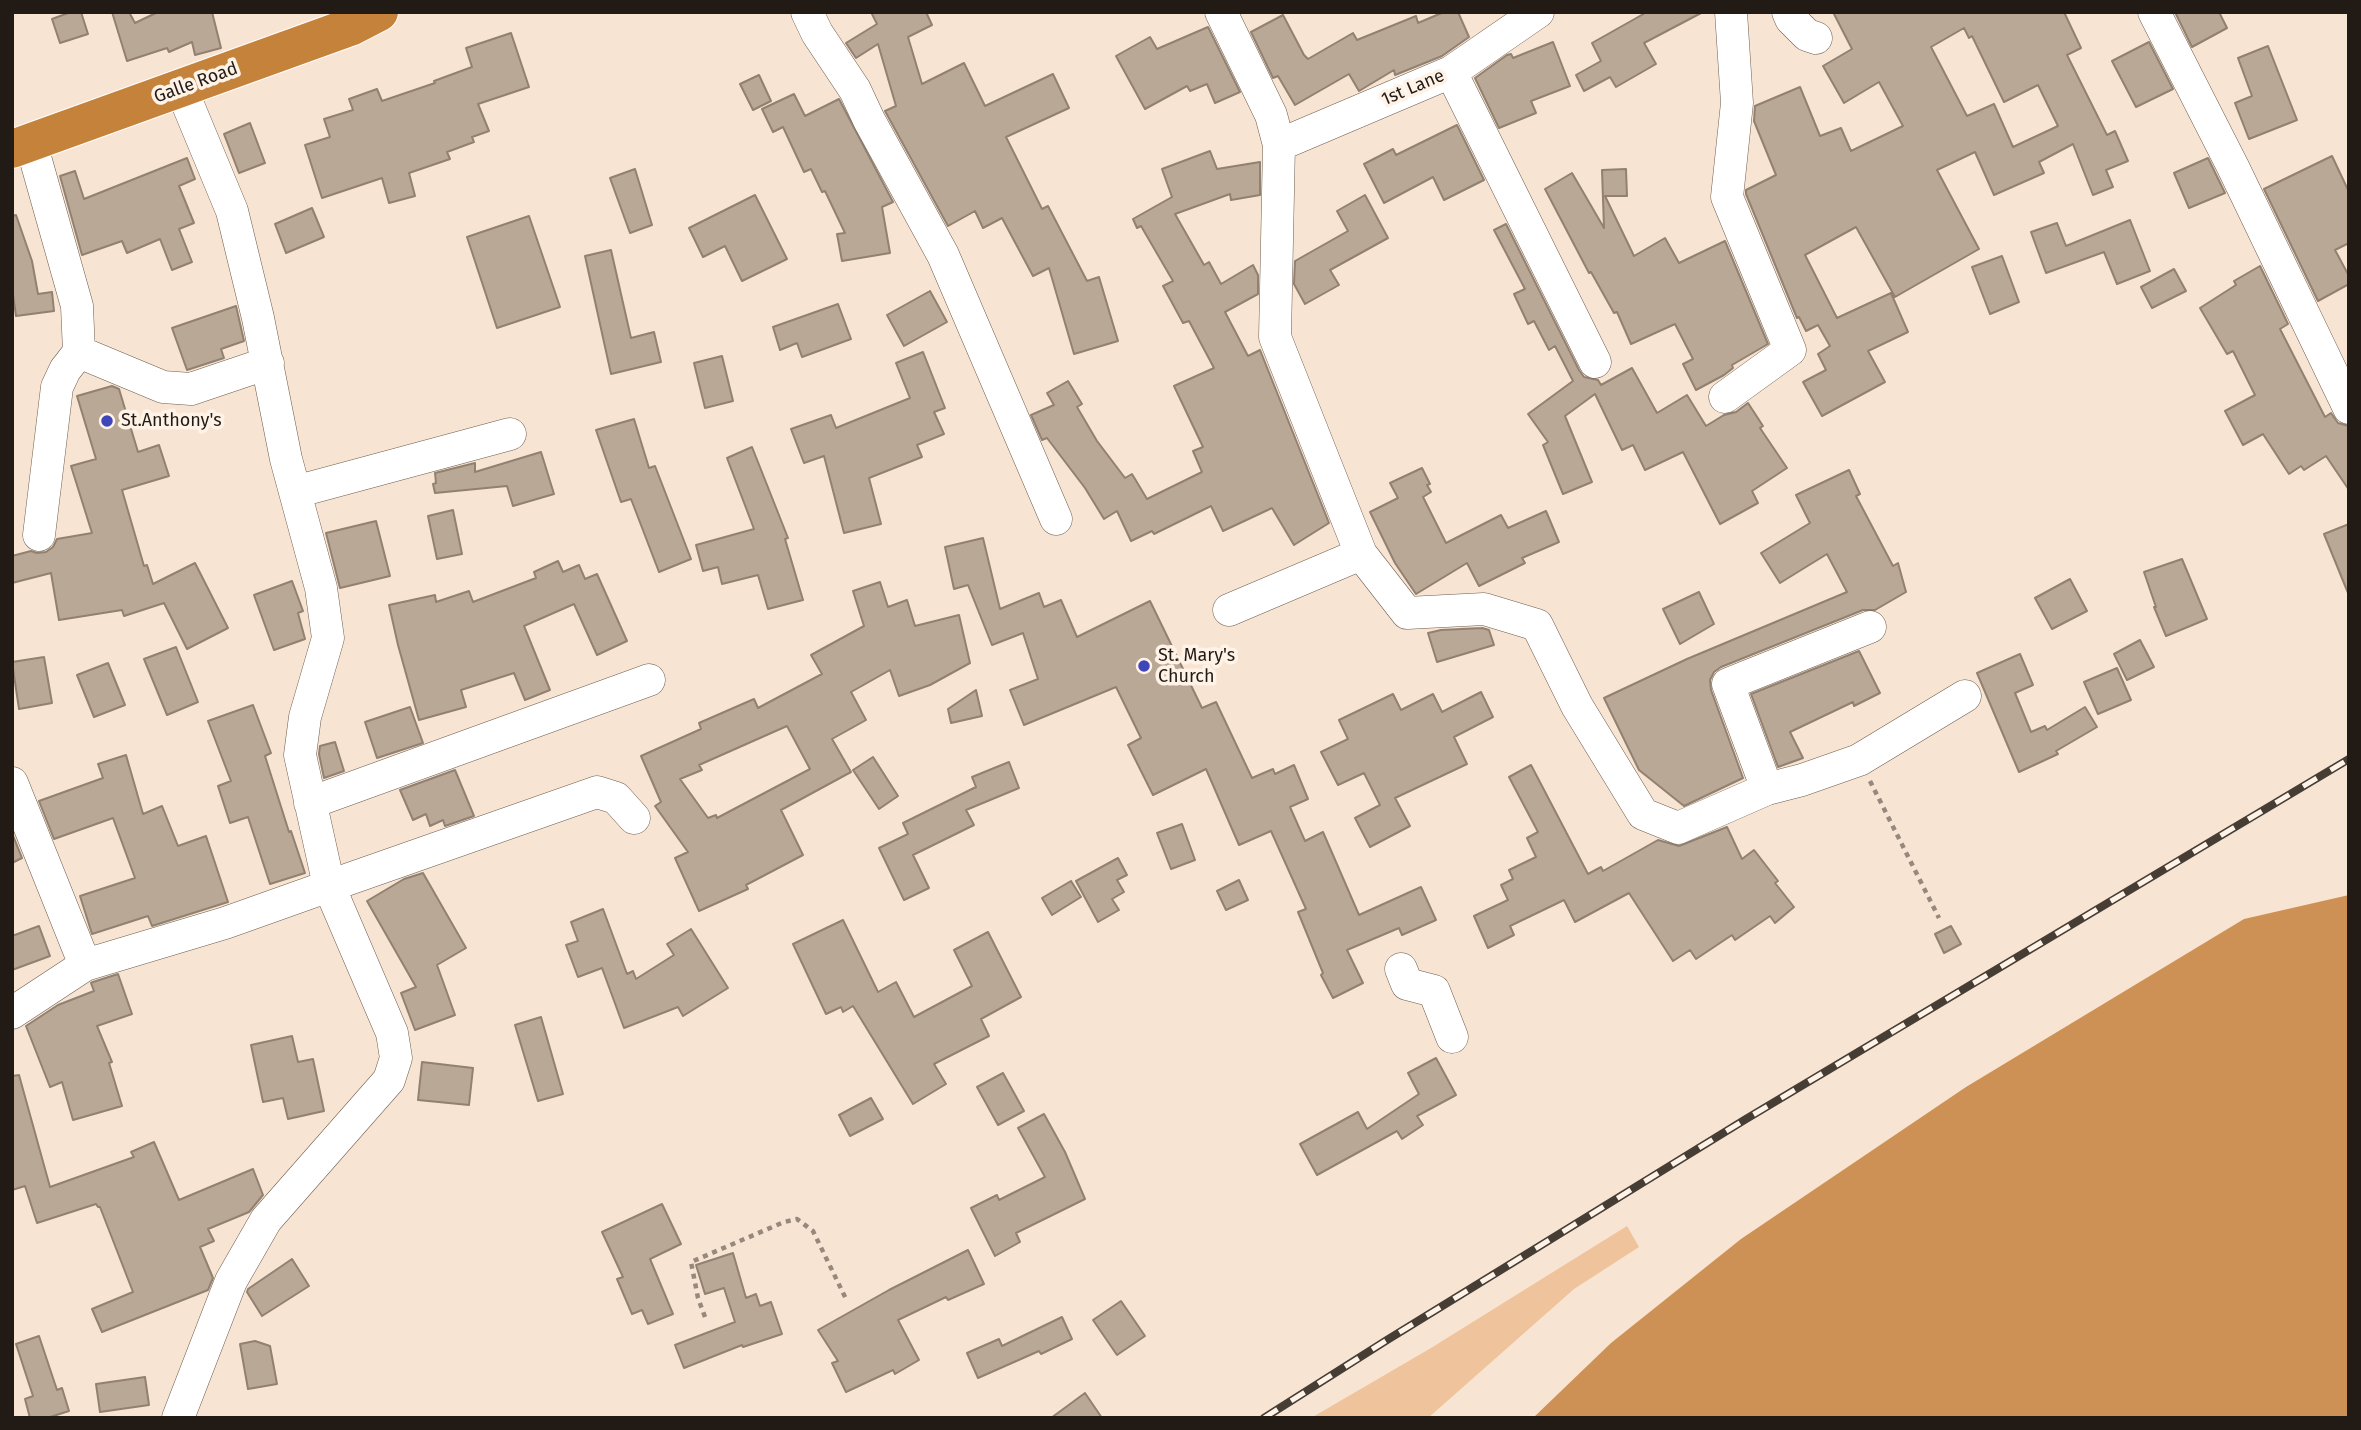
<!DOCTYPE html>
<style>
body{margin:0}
#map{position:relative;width:2361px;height:1430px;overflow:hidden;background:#f8e4d2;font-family:"Fira Sans",sans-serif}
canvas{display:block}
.frame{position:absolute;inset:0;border:14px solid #221b15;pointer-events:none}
</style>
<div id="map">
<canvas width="2361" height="1430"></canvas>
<div class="frame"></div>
</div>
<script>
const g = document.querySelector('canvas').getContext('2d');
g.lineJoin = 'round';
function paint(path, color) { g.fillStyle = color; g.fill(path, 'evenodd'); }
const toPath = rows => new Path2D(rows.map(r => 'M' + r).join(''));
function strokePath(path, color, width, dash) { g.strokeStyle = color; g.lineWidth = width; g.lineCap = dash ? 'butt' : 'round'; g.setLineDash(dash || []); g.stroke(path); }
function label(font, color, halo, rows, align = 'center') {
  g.font = font + ' "Fira Sans",sans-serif'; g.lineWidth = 7; g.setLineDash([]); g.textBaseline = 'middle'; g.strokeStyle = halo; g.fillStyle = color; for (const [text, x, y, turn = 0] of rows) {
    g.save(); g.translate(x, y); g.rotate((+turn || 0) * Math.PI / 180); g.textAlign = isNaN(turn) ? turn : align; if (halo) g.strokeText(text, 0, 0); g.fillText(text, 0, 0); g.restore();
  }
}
paint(toPath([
 [1627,1226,1639,1247,1574,1289,1428,1418,1311,1418,1431,1348]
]), '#efc39b');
paint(toPath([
 [2349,895,2349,1418,1533,1418,1611,1343,1741,1239,1966,1087,2244,919]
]), '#cd9155');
const building = toPath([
 [71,12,81,12,88,34,60,43,52,19,71,12],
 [112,12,129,12,135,23,158,12,212,12,221,48,195,55,192,42,169,52,167,48,127,61,112,12],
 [871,12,926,12,932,25,908,37,922,84,964,63,985,106,1053,74,1069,108,1006,137,1042,209,1048,206,1087,281,1099,277,1118,341,1074,354,1049,268,1033,276,1002,218,983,228,975,211,948,226,885,111,896,106,878,44,856,58,846,43,877,24,871,12],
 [1444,12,1458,12,1469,37,1442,56,1395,75,1394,70,1359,91,1349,74,1295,105,1278,76,1273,78,1251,32,1283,15,1304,55,1308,59,1353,33,1357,40,1416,16,1418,23,1444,12],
 [1647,12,1703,12,1644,43,1656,64,1616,87,1610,77,1584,91,1576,75,1601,61,1592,43,1647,12],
 [1833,12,2064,12,2081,48,2067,55,2107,135,2115,131,2128,161,2106,170,2113,187,2093,195,2073,144,2039,162,2044,173,1994,195,1975,152,1937,170,1979,249,1895,297,1856,227,1805,255,1837,318,1891,293,1908,332,1868,351,1885,382,1822,416,1803,382,1826,370,1818,354,1830,346,1818,325,1806,331,1799,317,1797,318,1746,194,1746,190,1776,175,1754,121,1755,106,1800,87,1820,136,1841,128,1851,151,1903,126,1879,82,1844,103,1823,66,1852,49,1833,12],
 [1964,28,1969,38,1972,36,2004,102,2038,85,2058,126,2013,147,1994,104,1967,116,1931,47,1964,28],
 [2175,12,2219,12,2227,28,2192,47,2175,12],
 [1208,27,1240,92,1215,103,1207,84,1190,91,1187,86,1145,109,1116,56,1150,37,1157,49,1208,27],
 [511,33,529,87,478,104,489,131,472,137,474,142,447,152,450,159,409,173,415,196,389,203,382,178,322,198,305,145,330,137,324,119,353,110,349,99,377,89,382,101,435,83,434,81,472,67,466,48,511,33],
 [1553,42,1570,86,1531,101,1536,113,1499,128,1475,78,1507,55,1511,54,1513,58,1553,42],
 [2149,42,2173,89,2136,107,2112,61,2149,42],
 [2268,46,2297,120,2249,139,2235,103,2252,96,2238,58,2268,46],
 [759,75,771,101,753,110,740,84,759,75],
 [794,94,805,116,839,99,893,202,882,207,890,253,842,261,837,234,845,233,825,191,822,192,811,169,804,172,783,127,773,132,762,109,794,94],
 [250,123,265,163,239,173,224,134,250,123],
 [1457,125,1484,180,1444,200,1433,177,1384,203,1364,164,1393,149,1396,155,1457,125],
 [1210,151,1217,169,1260,162,1260,195,1231,200,1230,194,1175,214,1204,265,1209,262,1221,284,1253,265,1258,275,1258,294,1225,312,1248,356,1260,350,1329,523,1294,545,1272,508,1223,531,1211,506,1154,534,1152,531,1131,541,1117,511,1104,519,1085,488,1047,438,1042,440,1031,415,1054,405,1047,393,1068,381,1082,404,1077,407,1097,441,1125,478,1132,474,1147,499,1202,472,1193,451,1203,447,1174,386,1214,368,1189,321,1183,323,1163,286,1173,281,1141,226,1137,228,1133,219,1172,197,1162,169,1210,151],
 [2332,156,2349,192,2349,243,2335,250,2349,276,2349,284,2318,301,2264,189,2332,156],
 [187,158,195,179,179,186,194,223,179,229,192,262,172,270,160,239,127,253,122,241,82,255,60,176,75,171,84,199,187,158],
 [2208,158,2225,193,2189,208,2174,173,2208,158],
 [635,169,652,225,630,233,610,178,635,169],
 [1626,169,1627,196,1605,196,1634,256,1665,238,1679,263,1725,241,1768,344,1732,365,1733,368,1724,375,1696,390,1683,364,1693,359,1675,324,1631,344,1617,312,1614,313,1591,272,1589,273,1545,189,1572,173,1604,228,1602,170,1626,169],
 [755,195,787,259,742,281,725,246,703,257,689,228,755,195],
 [1365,195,1388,238,1330,270,1339,285,1305,304,1294,284,1295,261,1348,231,1337,211,1365,195],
 [312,208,324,237,286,253,275,224,312,208],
 [16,215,32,261,38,294,52,292,54,311,16,316,12,287,12,216,16,215],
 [529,216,560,307,497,328,467,237,529,216],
 [2130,220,2150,271,2117,284,2104,252,2046,273,2031,232,2057,223,2066,246,2130,220],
 [1506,224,1579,370,1584,377,1598,380,1601,385,1632,368,1657,413,1687,395,1706,426,1724,415,1736,412,1748,403,1763,426,1760,428,1787,468,1752,491,1758,503,1720,524,1683,452,1645,470,1633,445,1622,450,1595,394,1565,416,1592,482,1563,494,1543,445,1548,442,1528,414,1573,381,1555,346,1549,350,1534,321,1528,324,1514,294,1525,289,1494,230,1506,224],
 [611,250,631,338,654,332,661,362,611,374,585,256,611,250],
 [2002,256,2019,302,1990,314,1972,267,2002,256],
 [2260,266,2288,324,2280,329,2325,417,2331,413,2338,423,2349,426,2349,490,2326,456,2304,470,2301,466,2289,474,2263,434,2243,445,2225,411,2255,395,2233,351,2227,354,2200,308,2236,285,2234,281,2260,266],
 [2174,269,2186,291,2152,308,2141,287,2174,269],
 [930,291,947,322,904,346,887,315,930,291],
 [838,304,851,339,802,357,797,343,780,350,773,327,838,304],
 [236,306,244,341,221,349,224,358,187,370,172,328,236,306],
 [923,352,945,408,934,412,944,434,917,445,922,457,869,478,881,524,844,533,824,456,804,463,791,429,831,415,836,428,910,398,896,363,923,352],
 [722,356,733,401,705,408,694,363,722,356],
 [112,386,119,389,138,452,159,445,169,476,122,490,144,566,147,565,153,584,195,563,228,628,187,649,164,603,124,616,122,610,59,620,51,573,12,583,12,556,31,551,37,553,46,552,53,547,57,539,92,533,71,466,96,459,77,396,112,386],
 [634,419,649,468,655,466,691,559,659,572,631,499,621,502,596,430,634,419],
 [752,447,788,538,785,539,803,600,768,609,758,575,722,584,718,567,703,571,696,545,754,529,727,458,752,447],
 [541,452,554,494,513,506,507,486,435,493,433,484,436,483,435,473,475,463,475,472,541,452],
 [1422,468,1430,484,1427,485,1431,492,1423,497,1446,543,1501,515,1508,528,1546,511,1559,542,1522,558,1525,563,1479,586,1467,563,1416,594,1395,563,1370,512,1398,498,1390,483,1422,468],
 [1849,470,1860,494,1856,496,1893,566,1898,563,1906,592,1875,610,1863,610,1721,667,1714,672,1710,680,1711,690,1743,778,1684,806,1639,770,1604,698,1687,659,1847,592,1827,554,1780,583,1761,553,1810,523,1796,495,1849,470],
 [453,510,462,554,437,559,428,516,453,510],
 [376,521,390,576,340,588,326,533,376,521],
 [2349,524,2349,593,2348,593,2324,534,2349,524],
 [983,538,1000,609,1039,593,1044,607,1061,600,1077,637,1150,601,1202,708,1216,702,1252,778,1273,769,1275,774,1294,765,1308,799,1290,807,1305,841,1323,832,1359,915,1421,887,1436,920,1402,935,1399,928,1347,950,1363,983,1333,998,1321,975,1323,973,1298,912,1306,909,1271,831,1239,845,1206,769,1153,795,1128,745,1141,738,1116,687,1024,725,1010,690,1038,679,1023,633,992,645,968,585,954,589,945,547,983,538],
 [2182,559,2207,619,2166,636,2154,607,2156,607,2144,572,2182,559],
 [558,561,563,572,579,565,585,579,597,574,627,641,597,655,574,604,524,626,550,690,525,700,514,673,461,690,466,707,419,720,398,645,389,605,435,595,436,602,469,591,473,602,536,578,534,572,558,561],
 [2070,579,2087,611,2052,629,2035,598,2070,579],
 [292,581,303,611,298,613,305,639,274,650,254,595,292,581],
 [880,582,888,607,907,600,915,626,959,615,970,663,930,685,899,696,890,670,851,692,866,720,832,739,851,772,781,810,803,855,746,885,748,889,699,911,675,858,688,852,655,806,661,802,641,756,701,729,699,723,754,699,758,708,822,674,811,655,864,626,853,591,880,582],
 [787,726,810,769,717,818,716,815,708,818,680,779,702,770,699,765,787,726],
 [1699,592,1714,624,1680,644,1663,609,1699,592],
 [1482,628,1489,630,1494,645,1437,662,1428,633,1441,630,1482,628],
 [2140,640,2154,667,2127,680,2114,654,2140,640],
 [176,647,198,702,167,715,144,659,176,647],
 [1859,651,1880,693,1854,706,1853,702,1790,732,1803,758,1778,767,1751,694,1859,651],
 [2020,654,2033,685,2015,693,2031,732,2045,726,2047,730,2085,707,2097,727,2056,751,2058,754,2019,772,1977,673,2020,654],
 [44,657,52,703,19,709,12,662,44,657],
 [108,663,125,705,94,717,77,675,108,663],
 [2117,668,2131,700,2098,714,2084,682,2117,668],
 [976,690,982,716,951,723,948,709,976,690],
 [1481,692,1493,717,1454,737,1467,764,1395,798,1410,826,1370,847,1355,818,1380,805,1364,773,1338,785,1321,752,1348,739,1339,720,1393,694,1401,710,1433,694,1442,712,1481,692],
 [253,705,271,753,265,756,289,832,291,831,305,873,270,884,248,817,230,823,218,786,231,781,208,721,253,705],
 [410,707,423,743,377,758,365,722,410,707],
 [335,742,344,771,324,778,319,754,320,746,335,742],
 [126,755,143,814,162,806,178,846,206,836,228,902,152,926,148,916,92,934,80,896,135,878,113,818,54,839,39,801,103,778,98,764,126,755],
 [873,757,898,796,879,809,853,770,873,757],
 [1009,762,1019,788,966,810,974,825,913,855,929,888,904,900,879,848,908,834,903,823,976,787,972,777,1009,762],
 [1531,765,1588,874,1601,867,1603,871,1658,840,1679,846,1727,827,1742,859,1754,850,1778,881,1775,883,1794,907,1775,923,1770,916,1735,940,1732,935,1696,959,1690,950,1673,961,1629,893,1575,922,1564,900,1510,926,1514,935,1488,948,1474,916,1508,900,1501,885,1513,879,1509,870,1536,857,1527,838,1538,832,1509,777,1531,765],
 [455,770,474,816,445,826,443,820,430,826,426,814,413,820,400,790,455,770],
 [1182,824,1195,860,1171,869,1157,833,1182,824],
 [12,833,22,858,12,863,12,833],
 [1118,858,1127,875,1117,880,1124,892,1112,899,1119,910,1098,922,1076,881,1118,858],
 [423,873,466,948,437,965,455,1015,415,1030,401,993,416,987,367,901,404,879,423,873],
 [1239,880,1248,900,1226,910,1217,891,1239,880],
 [1071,881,1081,897,1052,915,1042,898,1071,881],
 [603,909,627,974,633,971,636,979,674,955,667,944,691,929,728,988,683,1016,678,1007,624,1028,602,968,578,977,566,945,578,941,571,922,603,909],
 [843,920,878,992,896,982,914,1017,972,986,954,950,988,932,1021,997,981,1019,989,1036,934,1064,946,1084,913,1104,853,1006,843,1012,841,1007,826,1014,793,944,843,920],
 [39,926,50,956,12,970,12,936,39,926],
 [1951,926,1961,944,1944,953,1935,934,1951,926],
 [118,974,132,1014,97,1026,112,1062,109,1063,122,1106,73,1120,62,1082,50,1087,26,1026,58,1005,94,991,91,983,93,982,118,974],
 [541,1017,563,1094,538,1101,515,1025,541,1017],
 [292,1036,298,1062,313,1059,324,1111,288,1119,283,1098,263,1102,251,1045,292,1036],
 [1436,1058,1456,1095,1417,1116,1423,1125,1402,1139,1397,1131,1317,1175,1300,1144,1358,1112,1367,1129,1419,1094,1408,1073,1436,1058],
 [422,1062,473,1068,469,1105,418,1100,422,1062],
 [1003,1073,1024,1111,998,1125,977,1087,1003,1073],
 [19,1075,50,1187,134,1157,131,1152,154,1142,179,1200,253,1169,263,1195,249,1212,208,1229,214,1241,200,1247,213,1278,208,1290,102,1332,92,1309,133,1292,100,1207,98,1207,96,1204,37,1223,25,1186,12,1190,12,1076,19,1075],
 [871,1098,883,1119,850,1136,839,1115,871,1098],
 [1044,1114,1065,1152,1085,1199,1016,1233,1020,1242,995,1256,971,1208,997,1195,999,1200,1045,1177,1018,1128,1044,1114],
 [662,1204,681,1244,650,1259,673,1314,648,1324,642,1310,632,1314,617,1279,623,1277,602,1232,662,1204],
 [968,1250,984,1284,948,1300,946,1297,898,1320,919,1360,895,1374,893,1370,846,1392,832,1363,838,1361,818,1330,889,1290,968,1250],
 [733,1253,746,1298,756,1294,760,1306,771,1302,782,1334,743,1347,742,1345,684,1368,675,1345,735,1322,724,1288,705,1294,696,1265,733,1253],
 [292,1259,309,1286,262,1316,247,1292,248,1289,292,1259],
 [1121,1301,1145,1336,1117,1355,1093,1320,1121,1301],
 [1062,1317,1072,1339,1041,1354,1039,1351,978,1378,967,1353,999,1339,1002,1346,1062,1317],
 [39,1336,57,1390,62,1388,69,1411,47,1418,30,1418,25,1399,33,1396,16,1344,39,1336],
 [255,1341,270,1346,277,1384,248,1389,240,1344,255,1341],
 [145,1377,149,1405,100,1412,96,1384,145,1377],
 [1085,1393,1102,1418,1051,1418,1085,1393]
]);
paint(building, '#baa897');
strokePath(building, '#928070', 2);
const minor = toPath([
 [807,12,817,33,855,90,869,120,943,255,1056,519],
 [1221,12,1271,115,1279,145,1275,337,1361,554,1407,613,1484,609,1537,625,1577,706,1643,814,1678,828,1767,789,1802,780,1859,760,1965,696],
 [1788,12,1791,19,1807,35,1816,38],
 [2154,12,2233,167,2349,408],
 [1451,72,1595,362],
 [31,143,77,306,79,352,65,370,57,387,39,535],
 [1279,145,1451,72,1538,12],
 [79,352,163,387,191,389,268,363],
 [1725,397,1790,350,1727,197,1737,103,1731,12],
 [295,492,510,434],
 [1229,610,1361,554],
 [12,783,85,965],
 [1767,789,1728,684,1870,627],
 [310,803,649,680],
 [1401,969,1407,984,1434,991,1452,1037],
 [12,1013,85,965,225,923,329,886,300,755,305,717,328,638,321,588,286,459,258,318,232,211,181,88],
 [178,1418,231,1281,266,1220,389,1080,396,1058,392,1033,329,886,597,792,616,798,634,818]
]);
const highway = toPath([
 [12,149,350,27,379,12]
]);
strokePath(minor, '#6e5d4e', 33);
strokePath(highway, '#fff', 40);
strokePath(toPath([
 [1870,781,1939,918],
 [705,1317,698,1298,691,1262,784,1222,797,1219,813,1231,847,1301]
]), '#96887c', 4.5, [5, 5]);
strokePath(minor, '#fff', 32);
strokePath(highway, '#c5823a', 38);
const rail = toPath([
 [1264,1418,1387,1340,1746,1119,2349,759]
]);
strokePath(rail, '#463d35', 8);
strokePath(rail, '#fff3e8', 5, [16]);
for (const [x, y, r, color] of [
 [107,421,7,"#3f46ba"],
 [1144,666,7,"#3f46ba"]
]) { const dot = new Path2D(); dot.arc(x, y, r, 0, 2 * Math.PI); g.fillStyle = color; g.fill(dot); strokePath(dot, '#fff3e8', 2.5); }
label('18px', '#221b15', '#fff3e8', [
 ["Galle Road",196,83,-20],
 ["1st Lane",1413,88,-23]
]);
label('18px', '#221b15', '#fff3e8', [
 ["St.Anthony's",121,421],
 ["St. Mary's",1158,656],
 ["Church",1158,677]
], 'left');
</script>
